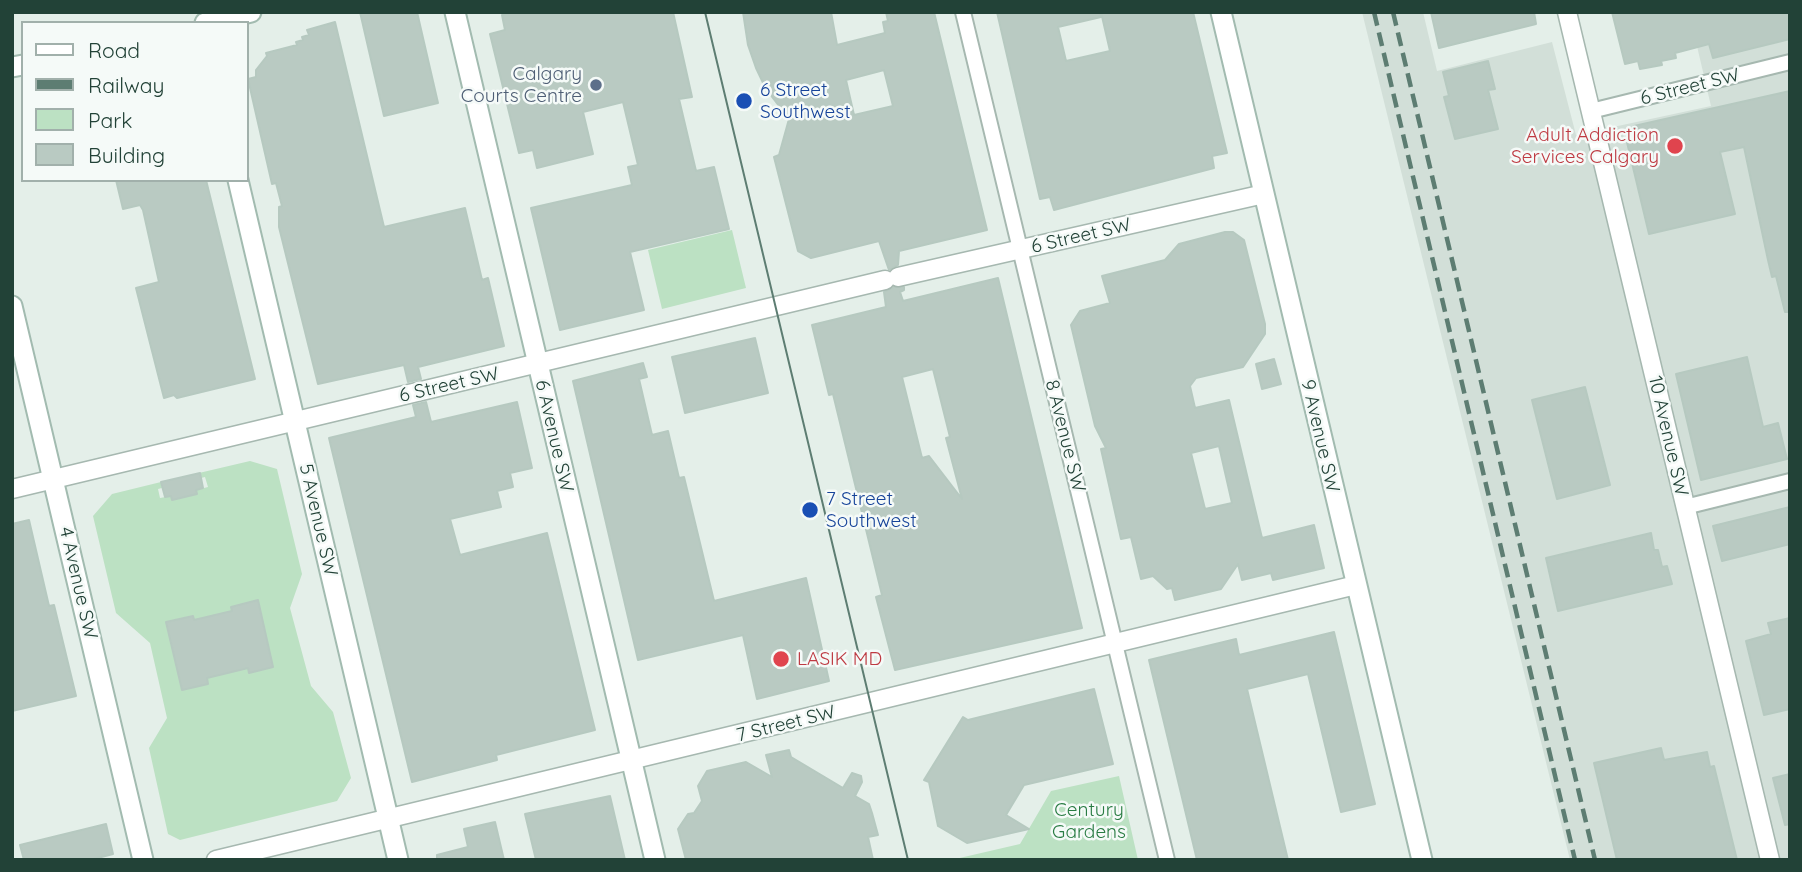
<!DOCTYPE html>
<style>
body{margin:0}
#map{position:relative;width:1802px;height:872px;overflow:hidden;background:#e4efe9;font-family:Quicksand,sans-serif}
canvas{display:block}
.frame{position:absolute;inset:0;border:14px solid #224237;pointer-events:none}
.legend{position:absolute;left:21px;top:21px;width:228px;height:161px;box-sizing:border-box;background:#f5faf8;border:2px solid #a1b0ab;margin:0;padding:9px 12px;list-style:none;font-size:21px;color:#224237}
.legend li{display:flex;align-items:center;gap:14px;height:35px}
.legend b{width:35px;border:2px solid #a1b0ab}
</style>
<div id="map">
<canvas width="1802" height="872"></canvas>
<div class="frame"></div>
<ul class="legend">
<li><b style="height:9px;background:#fff"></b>Road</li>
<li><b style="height:9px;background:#5d7d72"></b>Railway</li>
<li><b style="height:19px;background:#bce1c3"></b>Park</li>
<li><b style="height:19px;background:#b9cac2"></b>Building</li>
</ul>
</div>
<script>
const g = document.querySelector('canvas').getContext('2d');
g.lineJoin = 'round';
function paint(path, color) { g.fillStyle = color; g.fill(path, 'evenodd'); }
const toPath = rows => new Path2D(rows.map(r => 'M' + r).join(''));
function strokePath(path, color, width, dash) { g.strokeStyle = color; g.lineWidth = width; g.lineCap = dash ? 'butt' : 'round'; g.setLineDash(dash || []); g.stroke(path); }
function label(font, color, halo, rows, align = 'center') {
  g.font = font + ' Quicksand,sans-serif'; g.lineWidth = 5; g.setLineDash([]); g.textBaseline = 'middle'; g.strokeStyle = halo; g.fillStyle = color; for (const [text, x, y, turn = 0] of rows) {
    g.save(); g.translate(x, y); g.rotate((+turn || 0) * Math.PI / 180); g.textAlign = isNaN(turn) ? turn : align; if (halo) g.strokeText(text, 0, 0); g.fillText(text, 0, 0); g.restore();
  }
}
paint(toPath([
 [1362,12,1423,12,1437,71,1552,42,1576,135,1711,106,1689,12,1790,12,1790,860,1570,860]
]), '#d2dfd8');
paint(toPath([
 [732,230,746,288,662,309,648,250],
 [250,461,277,469,302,574,290,608,311,686,333,712,351,778,337,801,180,840,168,834,149,748,167,718,150,643,116,613,93,516,112,494,161,482,162,488,158,489,160,498,171,496,172,500,197,494,196,490,208,487,205,477,201,478,199,473],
 [1119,776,1138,860,951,860,1020,844,1051,791]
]), '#bce1c3');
const building = toPath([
 [360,12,417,12,438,103,384,116,360,12],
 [514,12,673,12,692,97,679,99,696,171,714,167,729,229,630,252,644,310,560,330,531,208,632,185,628,167,638,165,623,102,583,112,593,154,537,168,533,150,519,153,490,34,505,30,502,15,514,12],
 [743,12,831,12,837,45,885,33,883,22,888,21,886,12,934,12,987,230,899,251,898,265,889,270,879,241,811,258,798,251,774,157,779,155,789,119,766,89,756,68,748,45,743,12],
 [884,70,893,106,854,115,846,80,884,70],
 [997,12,1100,12,1101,17,1058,27,1066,61,1110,51,1101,12,1193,12,1227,153,1212,156,1214,168,1054,210,1050,197,1040,199,997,12],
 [1431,12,1534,12,1536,24,1439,48,1431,12],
 [1612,12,1790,12,1790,39,1713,58,1709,44,1675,53,1676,58,1661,61,1662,65,1640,69,1638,61,1625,64,1612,12],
 [335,22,384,227,465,208,482,280,488,278,504,346,418,367,421,379,408,382,404,365,318,384,279,227,279,207,282,206,276,183,272,184,248,79,256,77,256,70,267,56,266,53,297,45,296,42,303,40,302,37,309,35,307,30,335,22],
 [1488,61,1495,89,1488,90,1498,129,1455,139,1444,97,1449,96,1443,72,1488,61],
 [1790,91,1790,312,1785,312,1776,276,1772,277,1768,260,1744,147,1720,152,1735,214,1649,234,1626,138,1634,126,1790,91],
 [116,180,206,180,255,379,177,398,174,395,164,398,136,288,159,282,143,210,140,205,123,209,116,180],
 [1225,232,1233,232,1244,240,1265,324,1265,334,1243,367,1196,378,1190,386,1195,408,1229,400,1262,538,1314,525,1324,568,1273,580,1271,573,1242,580,1238,564,1221,589,1175,600,1172,588,1167,589,1153,576,1141,579,1131,537,1121,539,1101,449,1106,448,1095,426,1071,325,1080,311,1110,303,1102,276,1165,260,1179,244,1225,232],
 [1219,446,1232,503,1205,509,1191,453,1219,446],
 [998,278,1082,628,895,670,876,597,882,595,833,394,829,395,812,325,886,307,884,292,894,287,904,287,904,290,900,292,903,301,998,278],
 [933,369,950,437,946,438,962,499,929,456,922,458,902,377,933,369],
 [755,338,768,393,685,413,672,357,755,338],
 [1747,357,1763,427,1778,423,1787,459,1701,480,1676,374,1747,357],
 [1274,359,1281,384,1262,389,1256,364,1274,359],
 [643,363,647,377,639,379,652,435,668,431,679,478,684,477,714,601,806,578,829,681,757,699,743,635,638,660,573,381,643,363],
 [1585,387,1610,485,1557,499,1532,400,1585,387],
 [426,402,431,422,517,402,532,468,510,473,513,487,497,491,501,507,450,519,460,555,547,533,595,730,496,755,497,760,412,782,329,438,416,417,413,405,426,402],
 [200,473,203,488,196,490,197,494,172,500,171,496,165,497,161,482,200,473],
 [1790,507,1790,544,1722,561,1713,526,1790,507],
 [29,520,49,606,54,605,76,696,12,711,12,524,29,520],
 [1651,533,1654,550,1658,550,1662,567,1667,566,1672,584,1558,611,1546,558,1651,533],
 [258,600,273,667,249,673,248,668,207,678,208,684,182,690,166,622,193,616,194,620,232,611,231,607,258,600],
 [1790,618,1790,709,1764,715,1746,641,1771,634,1768,623,1790,618],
 [1334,632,1375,804,1341,812,1308,674,1247,689,1288,860,1197,860,1149,660,1236,639,1239,655,1334,632],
 [1094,689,1113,764,1024,785,1006,815,1029,829,967,843,938,826,929,782,924,780,963,717,968,720,1094,689],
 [1661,748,1664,760,1707,752,1710,767,1714,766,1737,860,1617,860,1594,763,1661,748],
 [789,750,791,757,843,788,852,773,861,776,862,782,855,796,869,804,872,813,878,835,868,837,873,860,686,860,678,829,688,814,694,813,702,801,698,786,707,771,746,762,772,777,766,755,789,750],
 [1790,774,1790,824,1785,825,1773,778,1790,774],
 [610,796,625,860,536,860,525,814,610,796],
 [495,822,504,860,437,860,437,855,468,847,464,829,495,822],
 [106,824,113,854,90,860,24,860,20,845,106,824]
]);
paint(building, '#b9cac2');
strokePath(building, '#b6c9c0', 2);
const minor = toPath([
 [963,12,1167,860],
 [1591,111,1790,62],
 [1685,507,1790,481]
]);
const tertiary = toPath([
 [1567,12,1770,860],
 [898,277,1264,194],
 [12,489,885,280],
 [216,860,1356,585]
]);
const secondary = toPath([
 [455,12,655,860],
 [1221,12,1422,860],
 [205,23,251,12],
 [12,67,23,65],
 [238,180,398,860],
 [12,306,143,860]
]);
strokePath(minor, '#a6b8b0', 18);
strokePath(tertiary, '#a6b8b0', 21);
strokePath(secondary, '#a2bbb0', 23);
strokePath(minor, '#fff', 14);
strokePath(tertiary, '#fff', 18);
strokePath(secondary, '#fff', 19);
strokePath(toPath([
 [705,12,908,860]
]), '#5d7d72', 2);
strokePath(toPath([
 [1374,12,1575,860],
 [1393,12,1595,860]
]), '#5d7d72', 4.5, [14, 7]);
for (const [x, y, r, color] of [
 [596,85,7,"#5c6f8a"],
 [744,101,9,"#1a4fb4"],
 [1675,146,9,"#e0444e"],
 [810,510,9,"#1a4fb4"],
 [781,659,9,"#e0444e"]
]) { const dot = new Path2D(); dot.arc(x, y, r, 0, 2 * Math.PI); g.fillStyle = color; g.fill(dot); strokePath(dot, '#f5faf8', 2.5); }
label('19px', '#4e5e75', '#f5faf8', [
 ["Calgary",582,74],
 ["Courts Centre",582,96]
], 'right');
label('19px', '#224237', '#f5faf8', [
 ["6 Street SW",1690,87,-14],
 ["6 Street SW",1081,236,-13],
 ["6 Street SW",449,385,-13],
 ["6 Avenue SW",554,436,77],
 ["8 Avenue SW",1065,436,76],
 ["9 Avenue SW",1320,436,77],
 ["10 Avenue SW",1668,436,77],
 ["5 Avenue SW",318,520,77],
 ["4 Avenue SW",78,583,77],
 ["7 Street SW",786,724,-14]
]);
label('19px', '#164399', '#f5faf8', [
 ["6 Street",760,90],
 ["Southwest",760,112],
 ["7 Street",826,499],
 ["Southwest",826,521]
], 'left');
label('19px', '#be3a42', '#f5faf8', [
 ["Adult Addiction",1659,135],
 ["Services Calgary",1659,157],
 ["LASIK MD",797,659,"left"]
], 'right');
label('19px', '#297c43', '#f5faf8', [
 ["Century",1089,810],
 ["Gardens",1089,832]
]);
</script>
